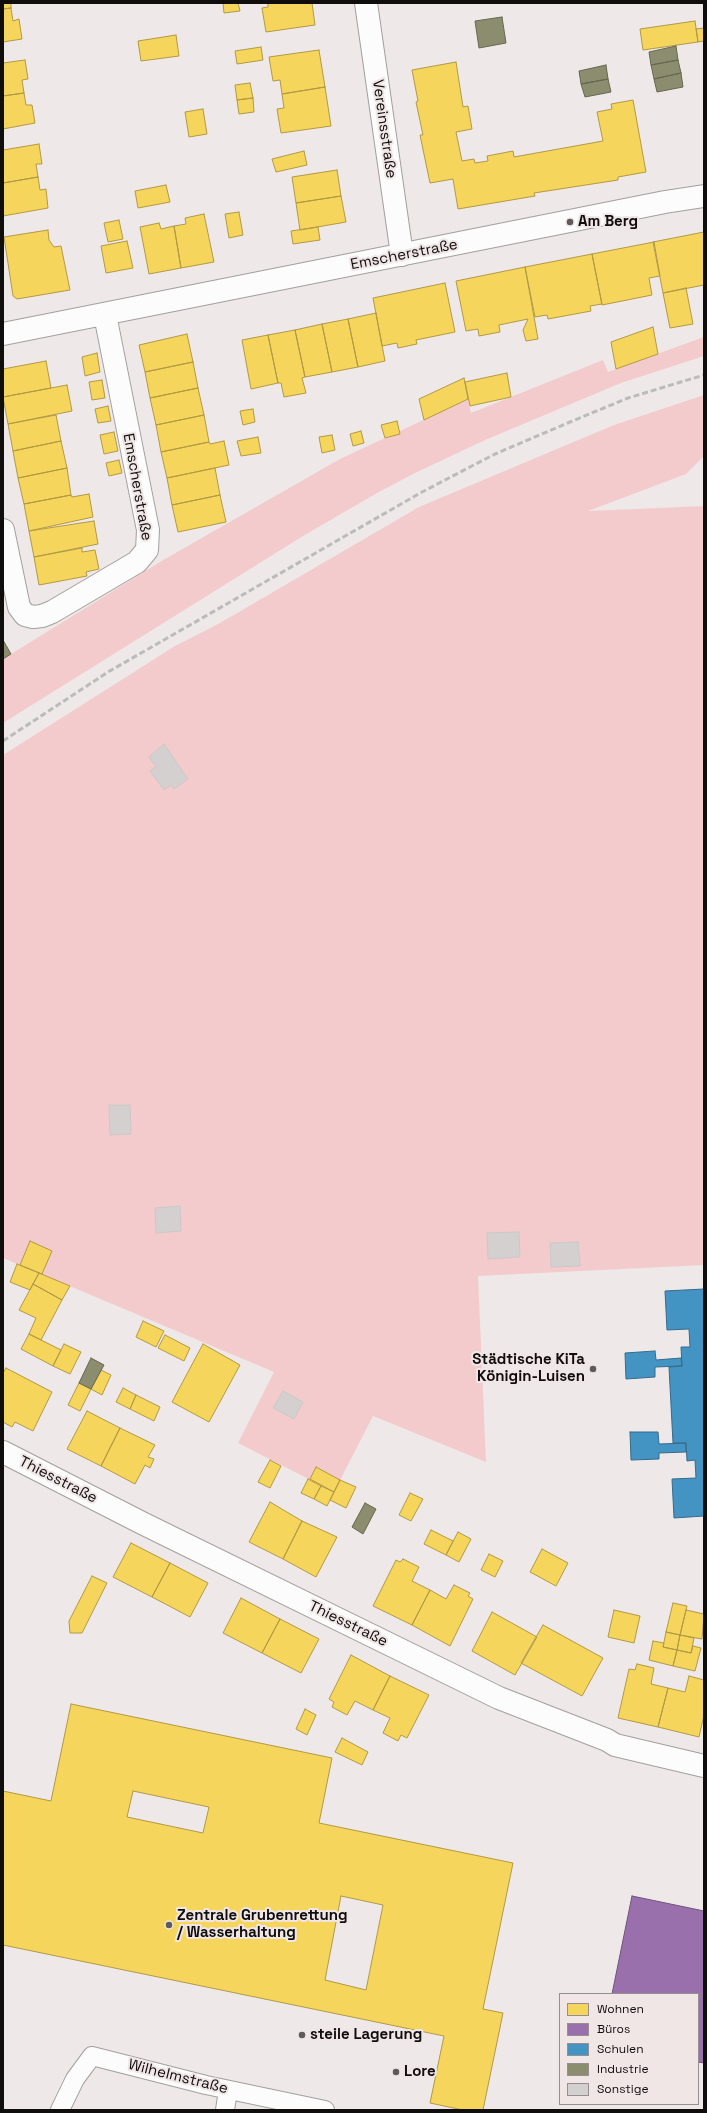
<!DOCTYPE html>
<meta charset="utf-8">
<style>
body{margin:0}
#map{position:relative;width:707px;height:2113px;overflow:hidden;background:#eee8e8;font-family:"Space Grotesk",sans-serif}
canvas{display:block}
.frame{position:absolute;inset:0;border:4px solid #100d0d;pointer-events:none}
.legend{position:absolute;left:559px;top:1993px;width:140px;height:112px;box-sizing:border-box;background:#f0e6e6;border:1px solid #968f8f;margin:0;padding:5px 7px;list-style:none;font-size:12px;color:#100d0d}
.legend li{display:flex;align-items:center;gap:8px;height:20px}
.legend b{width:20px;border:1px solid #968f8f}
</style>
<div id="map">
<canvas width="707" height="2113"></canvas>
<div class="frame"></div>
<ul class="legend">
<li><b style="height:11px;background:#f6d55c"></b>Wohnen</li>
<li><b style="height:11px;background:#9970ab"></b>Büros</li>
<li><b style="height:11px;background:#4393c3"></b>Schulen</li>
<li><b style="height:11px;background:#8c8c6e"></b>Industrie</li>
<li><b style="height:11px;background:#d4d0d0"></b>Sonstige</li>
</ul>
</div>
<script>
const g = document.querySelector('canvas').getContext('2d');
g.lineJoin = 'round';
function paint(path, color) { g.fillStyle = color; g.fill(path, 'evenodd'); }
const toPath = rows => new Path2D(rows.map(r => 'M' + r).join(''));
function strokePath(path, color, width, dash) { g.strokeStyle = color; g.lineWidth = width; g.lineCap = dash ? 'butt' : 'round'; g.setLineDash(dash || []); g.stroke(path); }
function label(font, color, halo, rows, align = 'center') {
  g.font = font + ' "Space Grotesk",sans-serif'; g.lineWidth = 4; g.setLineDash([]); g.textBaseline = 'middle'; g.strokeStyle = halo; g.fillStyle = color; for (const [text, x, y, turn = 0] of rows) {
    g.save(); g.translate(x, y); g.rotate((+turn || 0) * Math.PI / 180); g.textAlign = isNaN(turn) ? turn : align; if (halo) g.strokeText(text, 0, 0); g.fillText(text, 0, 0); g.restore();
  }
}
paint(toPath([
 [704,337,704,356,621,383,485,440,415,473,377,493,303,536,3,723,3,659,165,559,340,459,385,438,400,434,400,431,468,399,471,413,603,360,608,372],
 [704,395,704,456,686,474,588,511,704,506,704,1265,478,1276,486,1462,373,1416,334,1492,238,1443,274,1372,3,1258,3,755,175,646,220,623,419,507,614,425]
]), '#f4cbcc');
const homes = toPath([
 [3,3,11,3,11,8,3,9,3,3],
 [223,3,238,3,240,11,224,13,223,3],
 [268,3,312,3,315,25,266,32,262,8,268,7,268,3],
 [11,8,13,21,19,19,22,39,3,42,3,9,11,8],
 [695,21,698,42,643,50,640,29,695,21],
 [704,28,704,41,698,42,696,29,704,28],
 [176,35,179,56,141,61,138,41,176,35],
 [261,47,263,60,237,64,235,51,261,47],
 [319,50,325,87,282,94,280,80,273,81,269,57,319,50],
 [25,60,28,79,22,80,24,93,3,96,3,63,25,60],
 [456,62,463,107,468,106,472,129,456,132,462,161,474,159,475,163,488,161,487,156,513,151,514,157,603,141,597,112,612,109,611,104,633,100,646,172,618,177,618,180,534,193,535,196,458,209,453,179,430,183,420,135,423,135,416,102,418,101,412,70,456,62],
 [250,83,253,98,237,100,235,85,250,83],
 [325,87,331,126,281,133,277,109,284,108,282,94,325,87],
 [24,93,26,105,32,105,35,123,3,129,3,96,24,93],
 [253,98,254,112,239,114,237,100,253,98],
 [203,109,207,134,189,137,185,112,203,109],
 [39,144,42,164,36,164,38,177,3,183,3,150,39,144],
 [304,151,307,165,276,172,272,159,304,151],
 [337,170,341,196,296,203,292,177,337,170],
 [38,177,40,190,46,189,48,208,3,216,3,183,38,177],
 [166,185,170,202,138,208,135,191,166,185],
 [341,196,346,222,300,230,296,203,341,196],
 [239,212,243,235,229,238,225,214,239,212],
 [204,214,214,262,181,268,174,226,186,224,185,218,204,214],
 [119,220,123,239,108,242,104,223,119,220],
 [159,223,161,229,174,226,181,268,149,274,140,227,159,223],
 [318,227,320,240,293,244,291,231,318,227],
 [48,230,49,240,54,247,61,246,70,290,17,299,13,296,4,237,48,230],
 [704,232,704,285,663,293,653,242,704,232],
 [127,241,133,268,106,273,101,246,127,241],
 [654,242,660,276,649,278,652,295,602,305,592,254,654,242],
 [592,254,602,304,590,306,591,311,548,319,547,315,535,317,525,267,592,254],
 [525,267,538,339,526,341,523,330,528,319,499,325,500,332,479,336,478,329,466,331,456,281,525,267],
 [445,283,455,332,416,340,417,344,398,348,397,343,382,346,373,298,445,283],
 [686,288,693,324,670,328,663,293,686,288],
 [376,313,385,361,358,367,348,319,376,313],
 [348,319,358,367,332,372,322,324,348,319],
 [322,324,332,372,305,377,295,330,322,324],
 [653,327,658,354,616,369,611,342,653,327],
 [295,330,305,377,302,378,306,393,284,397,281,383,278,383,268,335,295,330],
 [187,334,193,362,145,372,139,345,187,334],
 [268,335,278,383,251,389,242,340,268,335],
 [97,353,100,372,85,376,82,357,97,353],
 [46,361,51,388,3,397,3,369,46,361],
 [193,362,198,388,150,398,145,372,193,362],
 [507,373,511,397,470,406,465,382,507,373],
 [464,378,468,399,424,420,419,399,464,378],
 [102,380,105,398,92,400,89,382,102,380],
 [67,385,72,411,8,424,3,397,67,385],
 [198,388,204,415,156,425,150,398,198,388],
 [108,406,111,421,98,423,95,409,108,406],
 [253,409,255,422,243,425,240,411,253,409],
 [56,415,61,441,13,451,8,424,56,415],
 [204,415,209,442,161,452,156,425,204,415],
 [397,421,400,434,385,438,381,425,397,421],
 [361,431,364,443,353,446,350,434,361,431],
 [114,432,118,451,104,454,100,435,114,432],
 [332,435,335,450,322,453,319,437,332,435],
 [258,437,261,453,241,456,237,441,258,437],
 [61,441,67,468,18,478,13,451,61,441],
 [224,441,229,465,167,478,161,452,209,442,210,444,224,441],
 [119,460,122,473,109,476,106,463,119,460],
 [67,468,71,495,24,504,18,478,67,468],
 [215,468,220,495,172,505,167,478,215,468],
 [89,494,93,517,29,531,24,504,71,495,72,497,89,494],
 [220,495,226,522,178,532,172,505,220,495],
 [94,521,98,544,34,557,29,531,94,521],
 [82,548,82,552,95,550,99,569,86,572,87,576,39,585,34,557,82,548],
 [30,1241,52,1251,42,1274,20,1265,30,1241],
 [17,1264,39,1273,30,1290,10,1282,17,1264],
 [39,1273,70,1286,62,1300,33,1284,39,1273],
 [33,1284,62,1300,41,1340,29,1334,36,1318,19,1310,33,1284],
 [143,1321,164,1331,156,1347,136,1337,143,1321],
 [29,1334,61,1350,53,1366,21,1349,29,1334],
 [165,1335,190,1348,184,1361,158,1348,165,1335],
 [64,1344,81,1352,70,1374,53,1366,64,1344],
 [203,1344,240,1365,209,1422,172,1402,203,1344],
 [6,1368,52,1392,33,1431,15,1422,12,1427,3,1422,3,1373,6,1368],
 [101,1370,111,1375,102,1395,91,1389,101,1370],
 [79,1383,91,1389,80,1411,68,1405,79,1383],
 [123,1388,136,1395,130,1409,116,1402,123,1388],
 [136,1395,160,1407,154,1421,130,1409,136,1395],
 [87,1411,120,1428,101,1466,67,1449,87,1411],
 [120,1428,155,1445,148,1457,154,1459,150,1468,145,1465,135,1484,101,1466,120,1428],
 [270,1460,281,1466,270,1488,258,1482,270,1460],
 [316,1467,340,1480,334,1492,310,1479,316,1467],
 [308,1479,321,1486,314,1499,301,1493,308,1479],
 [340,1480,356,1487,346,1508,330,1500,340,1480],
 [321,1486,334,1492,327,1506,314,1499,321,1486],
 [410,1493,423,1499,411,1521,399,1515,410,1493],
 [270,1502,302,1521,283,1559,249,1542,270,1502],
 [302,1521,337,1537,316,1577,283,1559,302,1521],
 [431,1530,453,1541,446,1555,424,1544,431,1530],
 [458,1532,471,1539,459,1562,446,1555,458,1532],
 [131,1543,170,1563,152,1597,113,1577,131,1543],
 [542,1549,568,1563,556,1586,530,1572,542,1549],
 [489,1554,503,1561,495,1577,481,1570,489,1554],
 [403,1559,419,1567,412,1581,430,1590,412,1625,373,1606,396,1560,400,1562,403,1559],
 [170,1563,208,1583,190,1617,152,1597,170,1563],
 [92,1576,107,1583,82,1633,70,1633,69,1621,92,1576],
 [454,1585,470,1593,468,1596,473,1599,450,1646,412,1625,430,1590,446,1599,454,1585],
 [241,1598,280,1619,262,1653,223,1633,241,1598],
 [673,1603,687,1606,680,1635,666,1632,673,1603],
 [614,1610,640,1616,634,1643,608,1637,614,1610],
 [686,1610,704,1614,702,1639,680,1635,686,1610],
 [492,1612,537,1637,515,1675,472,1651,492,1612],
 [280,1619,319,1639,301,1673,262,1653,280,1619],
 [543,1625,603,1658,582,1696,521,1663,543,1625],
 [666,1632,680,1635,677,1650,663,1647,666,1632],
 [680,1635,694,1638,691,1653,677,1650,680,1635],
 [653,1641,664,1643,663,1647,677,1650,673,1666,649,1660,653,1641],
 [693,1646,701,1648,695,1671,673,1666,677,1650,691,1653,693,1646],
 [351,1655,390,1676,373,1710,355,1701,347,1715,332,1707,334,1702,329,1699,351,1655],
 [637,1664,654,1668,651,1684,668,1688,658,1727,618,1718,629,1669,635,1670,637,1664],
 [390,1676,429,1695,407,1738,401,1735,398,1741,383,1733,390,1718,373,1710,390,1676],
 [689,1676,704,1680,704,1715,699,1737,658,1727,668,1688,685,1692,689,1676],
 [71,1704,332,1758,319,1823,513,1863,483,2009,503,2013,483,2110,463,2110,430,2103,444,2036,3,1945,3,1791,51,1801,71,1704],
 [133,1791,209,1807,203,1833,127,1817,133,1791],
 [341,1896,383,1905,366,1990,325,1980,341,1896],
 [305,1709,316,1715,307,1735,296,1729,305,1709],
 [342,1738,368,1752,362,1765,335,1752,342,1738]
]);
paint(homes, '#f6d55c');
strokePath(homes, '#b19944', 1);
const offices = toPath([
 [632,1896,704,1911,704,2063,698,2062,698,1994,612,1994,632,1896]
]);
paint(offices, '#9970ab');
strokePath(offices, '#70527c', 1);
const schools = toPath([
 [704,1289,704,1516,674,1518,672,1479,696,1478,695,1460,687,1461,686,1443,673,1443,669,1367,682,1366,681,1347,690,1347,689,1329,667,1330,665,1291,704,1289],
 [655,1351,656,1360,681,1358,682,1366,655,1367,655,1377,626,1379,625,1353,655,1351],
 [630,1432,658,1432,659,1444,686,1443,686,1452,659,1453,659,1459,631,1460,630,1432]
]);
paint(schools, '#4393c3');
strokePath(schools, '#346b8c', 1);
const industry = toPath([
 [502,17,506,43,479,48,475,21,502,17],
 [676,46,678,60,651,65,649,52,676,46],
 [678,60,681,73,654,79,651,65,678,60],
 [606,65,608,79,581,84,579,71,606,65],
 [681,73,683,87,657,92,654,79,681,73],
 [608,79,611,92,585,97,581,84,608,79],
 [3,640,11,654,3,659,3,640],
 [91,1358,104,1365,91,1389,79,1383,91,1358],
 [365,1503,376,1509,363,1534,352,1527,365,1503]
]);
paint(industry, '#8c8c6e');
strokePath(industry, '#676651', 1);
const building = toPath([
 [164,744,188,779,174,789,171,785,164,790,150,771,156,767,149,757,164,744],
 [109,1105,130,1105,131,1134,110,1135,109,1105],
 [180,1206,181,1231,156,1233,155,1208,180,1206],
 [519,1232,520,1257,488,1259,487,1233,519,1232],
 [578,1242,580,1266,551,1267,550,1243,578,1242],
 [283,1391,303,1402,294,1419,273,1408,283,1391]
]);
paint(building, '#d4d0d0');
strokePath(building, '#ccc8c8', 1);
const service = toPath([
 [60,2110,75,2079,92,2056,206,2085,325,2110],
 [225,2110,228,2090]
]);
const minor = toPath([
 [366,3,402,255],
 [3,334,665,202,704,196],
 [3,530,19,607,25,615,33,617,42,616,52,612,137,562,147,550,148,530,105,315],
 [3,1452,144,1524,499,1698,607,1740,615,1745,704,1766]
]);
strokePath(service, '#a49f9f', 20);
strokePath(minor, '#a49f9f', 24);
strokePath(service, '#fcfcfc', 18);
strokePath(minor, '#fcfcfc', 22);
strokePath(toPath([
 [3,741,108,672,422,492,495,454,570,422,628,398,704,375]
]), '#bcbbbb', 3, [6, 3]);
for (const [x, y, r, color] of [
 [570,222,4,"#5e5a5a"],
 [593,1369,4,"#5e5a5a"],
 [169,1925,4,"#5e5a5a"],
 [302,2035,4,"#5e5a5a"],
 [396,2072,4,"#5e5a5a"]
]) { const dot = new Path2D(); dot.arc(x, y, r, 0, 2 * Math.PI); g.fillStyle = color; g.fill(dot); strokePath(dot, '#f0e6e6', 1.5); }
label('15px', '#100d0d', '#f0e6e6', [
 ["Vereinsstraße",384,129,82],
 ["Emscherstraße",404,255,-11],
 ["Emscherstraße",137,487,80],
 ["Thiesstraße",58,1480,27],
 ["Thiesstraße",348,1624,26],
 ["Wilhelmstraße",178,2077,14]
]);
label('bold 15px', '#100d0d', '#f0e6e6', [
 ["Am Berg",578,222],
 ["Städtische KiTa",585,1360,"right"],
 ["Königin-Luisen",585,1377,"right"],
 ["Zentrale Grubenrettung",177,1916],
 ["/ Wasserhaltung",177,1933],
 ["steile Lagerung",310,2035],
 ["Lore",404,2072]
], 'left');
</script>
